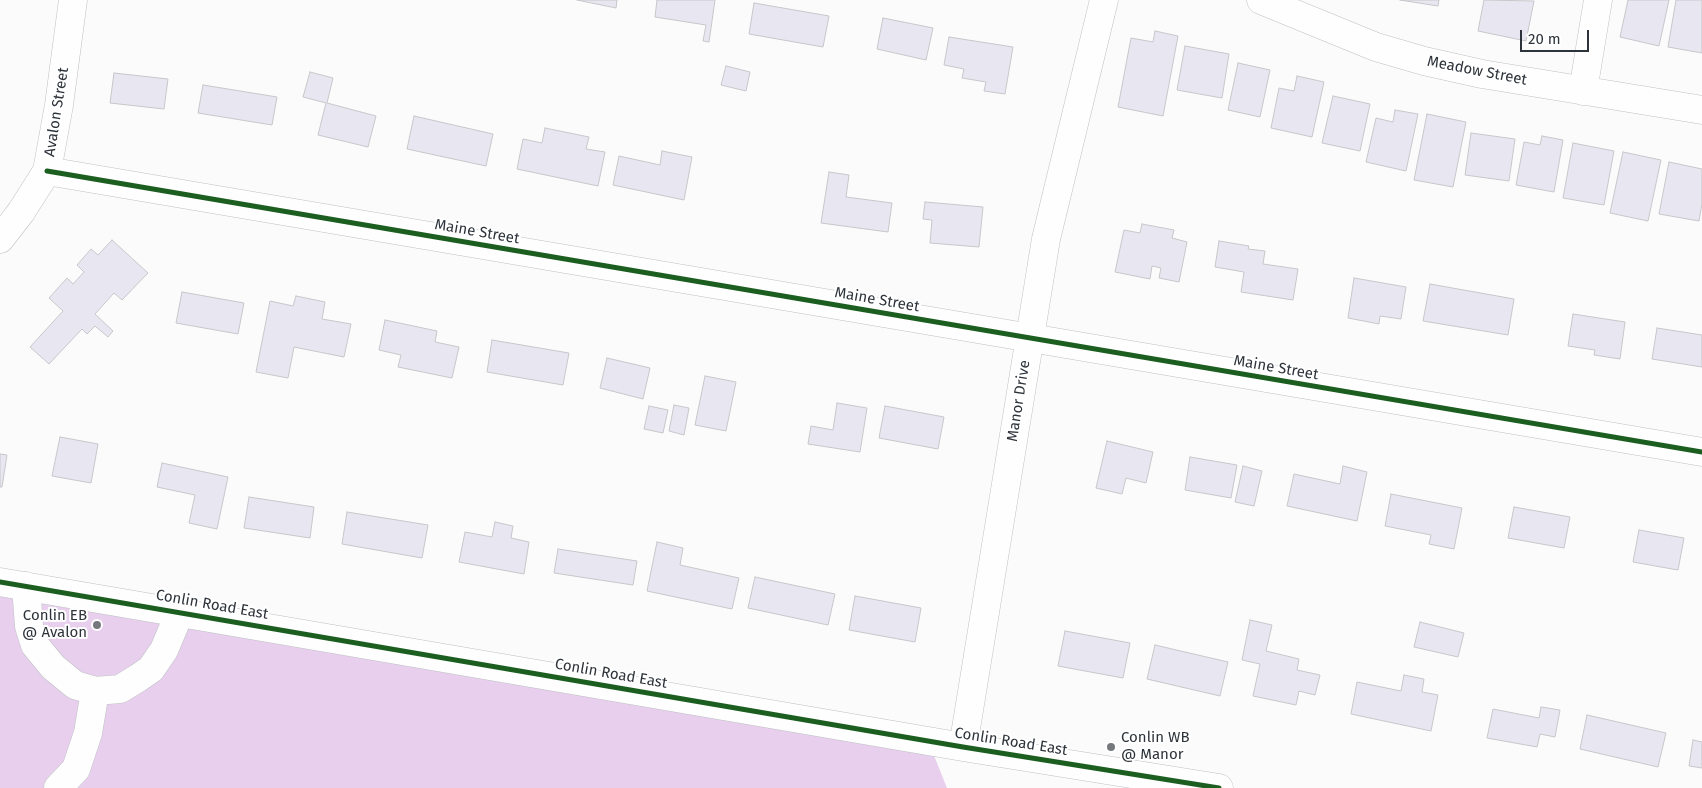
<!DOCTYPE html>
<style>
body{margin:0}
#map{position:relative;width:1702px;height:788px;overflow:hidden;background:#fbfbfb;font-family:"Fira Sans",sans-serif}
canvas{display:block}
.scale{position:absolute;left:1520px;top:30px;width:69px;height:22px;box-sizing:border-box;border:2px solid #2d333a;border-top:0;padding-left:6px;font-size:15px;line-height:18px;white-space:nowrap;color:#2d333a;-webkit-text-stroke:4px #fff;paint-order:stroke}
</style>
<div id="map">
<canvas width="1702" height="788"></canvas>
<div class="scale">20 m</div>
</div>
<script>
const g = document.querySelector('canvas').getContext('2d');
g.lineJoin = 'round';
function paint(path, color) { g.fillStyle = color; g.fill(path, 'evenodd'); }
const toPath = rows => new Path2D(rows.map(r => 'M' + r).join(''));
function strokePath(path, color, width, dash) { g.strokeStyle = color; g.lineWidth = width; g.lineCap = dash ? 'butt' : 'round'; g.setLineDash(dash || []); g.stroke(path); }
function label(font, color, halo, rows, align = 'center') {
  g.font = font + ' "Fira Sans",sans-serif'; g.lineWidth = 4; g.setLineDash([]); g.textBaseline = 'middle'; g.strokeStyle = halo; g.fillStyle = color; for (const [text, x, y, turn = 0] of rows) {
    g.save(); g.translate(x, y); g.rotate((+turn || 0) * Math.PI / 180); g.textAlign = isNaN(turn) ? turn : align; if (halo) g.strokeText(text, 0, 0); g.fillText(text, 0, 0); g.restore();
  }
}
paint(toPath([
 [0,582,929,743,947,788,0,788]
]), '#e8cfed');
const building = toPath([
 [577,0,617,0,616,8,577,0],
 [657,0,715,0,709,42,703,41,706,25,655,17,657,0],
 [1400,0,1439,0,1438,6,1400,0],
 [1484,0,1534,1,1526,41,1478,31,1484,0],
 [1628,0,1669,0,1659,46,1620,37,1628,0],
 [1676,0,1702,0,1702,53,1668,47,1676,0],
 [754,3,829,16,823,47,749,34,754,3],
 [883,18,933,28,926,60,877,49,883,18],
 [1155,31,1178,36,1163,116,1118,107,1131,38,1153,42,1155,31],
 [949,37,1013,47,1005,94,984,91,986,82,962,78,964,69,944,65,949,37],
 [1185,46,1229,54,1222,98,1177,90,1185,46],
 [1238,63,1270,70,1260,117,1228,110,1238,63],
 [726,66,750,72,746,91,721,85,726,66],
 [310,72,333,78,327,103,376,116,368,147,318,135,326,103,303,97,310,72],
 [114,73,168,79,164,109,110,103,114,73],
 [1297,76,1324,82,1312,137,1271,128,1279,88,1294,91,1297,76],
 [203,85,277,97,272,125,198,113,203,85],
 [1333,96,1370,104,1360,151,1322,143,1333,96],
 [1395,110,1418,114,1406,171,1366,162,1376,118,1393,122,1395,110],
 [1427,114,1466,122,1453,187,1414,180,1427,114],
 [414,116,493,134,486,166,407,149,414,116],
 [545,128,589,137,586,149,605,152,598,186,517,169,523,139,542,143,545,128],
 [1471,133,1515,139,1509,181,1465,175,1471,133],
 [1542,136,1563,140,1554,192,1516,185,1524,142,1540,145,1542,136],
 [1573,143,1614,151,1604,205,1563,198,1573,143],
 [662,151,692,157,684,200,613,185,619,156,660,165,662,151],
 [1623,152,1661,160,1648,221,1610,213,1623,152],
 [1669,162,1702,169,1702,204,1699,221,1659,214,1669,162],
 [829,172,849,175,846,197,892,203,888,232,821,223,829,172],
 [925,202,983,207,979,247,930,243,932,220,923,219,925,202],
 [1142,224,1174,230,1172,238,1187,242,1179,282,1159,278,1161,268,1152,266,1150,279,1115,272,1124,230,1140,233,1142,224],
 [112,240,148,273,122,300,114,293,95,314,113,331,108,337,95,326,87,334,82,329,49,364,30,347,63,311,49,298,67,278,73,284,84,272,77,265,91,249,98,255,112,240],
 [1219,241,1249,246,1248,249,1265,251,1263,264,1298,269,1293,300,1241,292,1244,272,1215,267,1219,241],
 [1354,278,1406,287,1401,319,1380,316,1379,324,1348,318,1354,278],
 [1430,284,1514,299,1508,335,1423,321,1430,284],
 [182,292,244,303,238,334,176,323,182,292],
 [296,296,325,302,322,319,351,324,344,357,294,347,288,378,256,372,270,301,293,306,296,296],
 [1573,314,1625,322,1620,359,1594,355,1595,350,1568,346,1573,314],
 [385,320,437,331,435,342,459,347,452,378,398,367,401,355,379,350,385,320],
 [1657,328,1702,335,1702,367,1652,359,1657,328],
 [492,340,569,353,563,385,487,372,492,340],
 [607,358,650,368,643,399,600,388,607,358],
 [705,376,736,382,726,431,695,425,705,376],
 [837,403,867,408,860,452,808,444,811,426,833,430,837,403],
 [674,405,689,408,684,435,669,431,674,405],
 [649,406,668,410,663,433,644,429,649,406],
 [885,406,944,417,938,449,879,438,885,406],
 [60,437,98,444,91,483,52,476,60,437],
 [1107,441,1153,452,1146,483,1126,478,1122,494,1096,488,1107,441],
 [0,454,7,455,2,487,0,487,0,454],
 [1190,457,1237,465,1231,498,1185,490,1190,457],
 [162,463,228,477,217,529,189,523,195,495,157,487,162,463],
 [1243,466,1262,471,1254,506,1235,502,1243,466],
 [1343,466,1367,472,1357,521,1287,506,1294,474,1340,484,1343,466],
 [1391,494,1462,508,1454,549,1429,544,1431,535,1385,526,1391,494],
 [249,497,314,507,310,538,244,528,249,497],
 [1514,507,1570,517,1564,548,1508,538,1514,507],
 [347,512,428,525,422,558,342,544,347,512],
 [495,522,513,526,511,538,529,542,524,574,459,562,465,532,492,537,495,522],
 [1639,530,1684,538,1678,570,1633,562,1639,530],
 [657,542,683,548,680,565,739,578,732,609,647,591,657,542],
 [558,549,637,561,633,585,554,573,558,549],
 [755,577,835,594,828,625,748,608,755,577],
 [855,596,921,608,915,642,849,630,855,596],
 [1250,620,1272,625,1266,651,1299,659,1297,670,1320,675,1315,695,1299,691,1296,705,1253,696,1260,664,1242,660,1250,620],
 [1420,622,1464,633,1458,657,1414,647,1420,622],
 [1065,631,1130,643,1123,678,1058,666,1065,631],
 [1155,645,1228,662,1220,696,1147,679,1155,645],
 [1404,675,1424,679,1422,692,1438,695,1431,731,1351,714,1357,682,1401,691,1404,675],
 [1541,707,1560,710,1555,737,1540,734,1537,747,1487,738,1493,709,1539,718,1541,707],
 [1587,715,1666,733,1658,767,1580,749,1587,715],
 [1693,740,1702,742,1702,768,1689,766,1693,740]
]);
paint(building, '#e8e7f1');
strokePath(building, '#c7c7cb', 1);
const minor = toPath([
 [1261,0,1376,47,1424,61,1482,74,1702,110],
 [1583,91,1598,0],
 [47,171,1702,452],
 [0,239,21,212,47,171,59,105,73,0],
 [0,582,963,747,1219,788],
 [26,586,29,626,35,645,53,667,75,685,95,691,120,689,138,678,151,669,164,650,180,612],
 [963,747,1046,239,1104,0],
 [58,788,76,769,88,733,95,691]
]);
strokePath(minor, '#bdc0c3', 29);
strokePath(minor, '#fefefe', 28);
strokePath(toPath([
 [47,171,1702,452],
 [0,582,963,747,1219,788]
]), '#1b5e20', 5);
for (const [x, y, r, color] of [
 [97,625,5,"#75797e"],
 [1111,747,5,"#75797e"]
]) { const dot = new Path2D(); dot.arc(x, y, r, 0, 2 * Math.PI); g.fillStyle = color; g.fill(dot); strokePath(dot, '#fff', 2); }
label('15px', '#2d333a', '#fff', [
 ["Meadow Street",1477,71,11],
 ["Avalon Street",57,112,-81],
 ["Maine Street",477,232,10],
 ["Maine Street",877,300,10],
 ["Maine Street",1276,368,10],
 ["Manor Drive",1019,401,-81],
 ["Conlin Road East",212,605,10],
 ["Conlin Road East",611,674,10],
 ["Conlin Road East",1011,742,9]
]);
label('15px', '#2d333a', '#fff', [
 ["Conlin EB",87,616],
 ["@ Avalon",87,633],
 ["Conlin WB",1121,738,"left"],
 ["@ Manor",1121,755,"left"]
], 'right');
</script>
